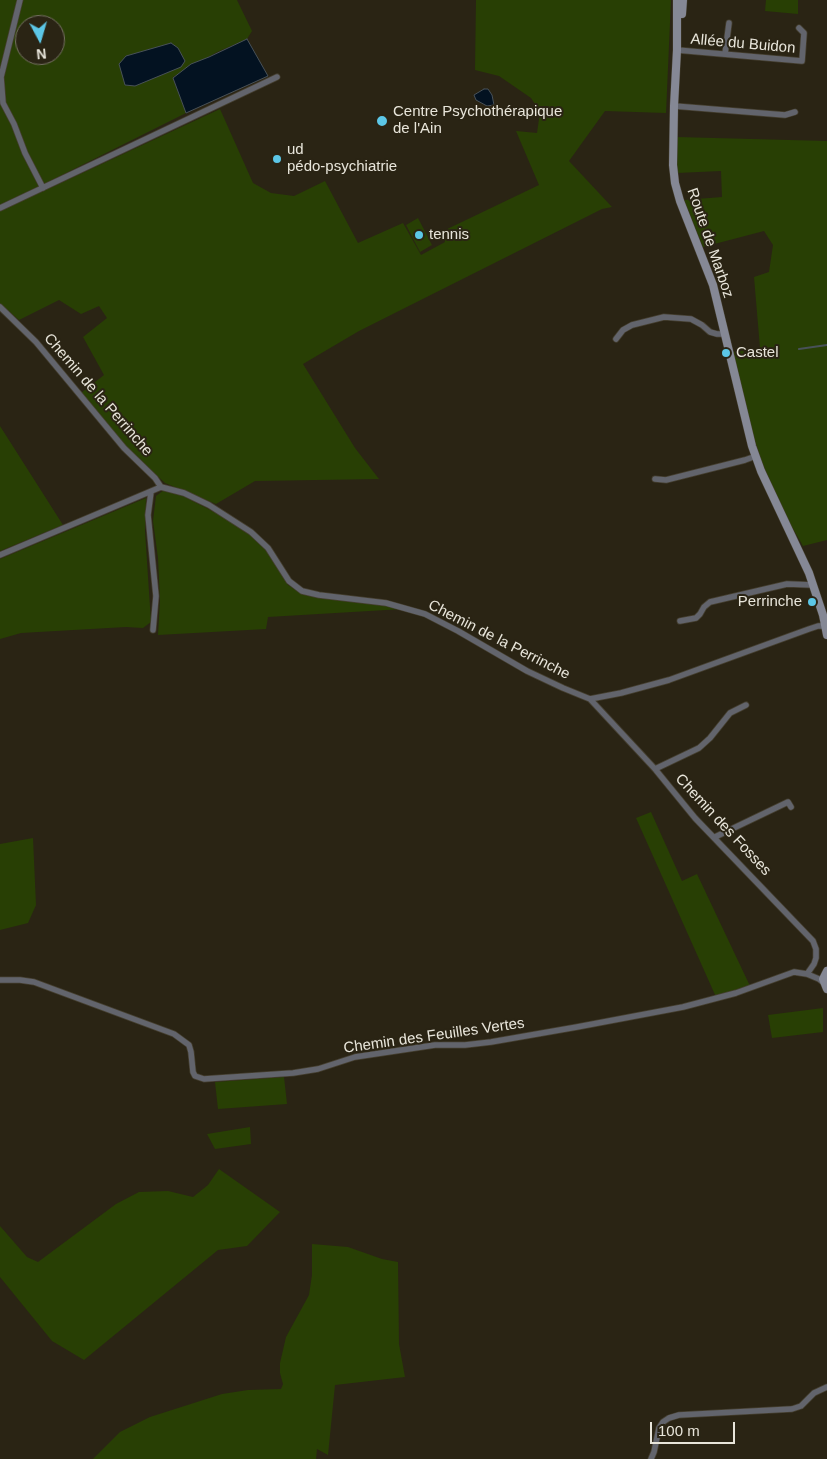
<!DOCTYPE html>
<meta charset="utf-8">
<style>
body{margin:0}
#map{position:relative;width:827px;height:1459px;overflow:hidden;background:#2a2414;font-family:Arial,sans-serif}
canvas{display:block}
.north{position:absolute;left:15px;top:15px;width:50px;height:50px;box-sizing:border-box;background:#2a2414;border:1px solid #767163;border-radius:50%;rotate:174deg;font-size:14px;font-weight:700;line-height:20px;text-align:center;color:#e8e5da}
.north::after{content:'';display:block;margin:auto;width:18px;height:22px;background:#5cc7e7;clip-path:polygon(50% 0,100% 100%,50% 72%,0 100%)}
.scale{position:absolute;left:650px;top:1422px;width:85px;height:22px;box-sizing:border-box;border:2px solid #e8e5da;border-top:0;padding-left:6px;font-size:15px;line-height:18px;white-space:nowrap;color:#e8e5da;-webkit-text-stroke:4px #2a2414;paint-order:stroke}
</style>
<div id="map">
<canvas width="827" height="1459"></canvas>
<div class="north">N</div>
<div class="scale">100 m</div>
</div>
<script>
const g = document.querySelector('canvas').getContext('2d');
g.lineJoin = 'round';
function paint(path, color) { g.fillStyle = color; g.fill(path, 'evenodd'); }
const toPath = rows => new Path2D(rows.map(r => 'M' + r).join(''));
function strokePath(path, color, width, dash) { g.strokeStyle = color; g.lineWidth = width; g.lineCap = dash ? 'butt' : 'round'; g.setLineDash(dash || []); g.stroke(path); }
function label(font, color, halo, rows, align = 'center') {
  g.font = font + ' Arial,sans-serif'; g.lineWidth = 4; g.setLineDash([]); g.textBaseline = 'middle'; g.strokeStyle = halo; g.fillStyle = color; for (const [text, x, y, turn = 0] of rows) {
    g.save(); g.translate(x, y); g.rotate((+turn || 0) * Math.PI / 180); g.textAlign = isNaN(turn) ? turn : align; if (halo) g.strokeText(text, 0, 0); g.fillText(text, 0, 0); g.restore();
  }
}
paint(toPath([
 [0,0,237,0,252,31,247,39,217,52,173,77,186,113,48,182,50,188,220,109,253,183,271,193,294,196,325,181,358,243,403,223,421,255,445,242,441,232,539,185,516,131,537,133,540,112,531,98,499,76,475,70,476,0,671,0,666,113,605,111,569,161,612,207,602,209,359,331,303,364,355,448,379,479,255,481,216,504,165,483,130,451,81,393,104,375,83,337,107,318,99,306,81,314,59,300,19,320,0,304],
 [25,25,55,25,55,55,25,55],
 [766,0,798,0,798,14,765,11],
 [677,137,827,141,827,540,803,546,788,520,763,465,755,441,746,411,733,352,760,348,754,277,769,272,773,245,764,231,703,247,684,200,722,197,721,171,677,173],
 [418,218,432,245,420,252,406,225],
 [0,426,63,525,0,551],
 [164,490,181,495,218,514,253,537,266,549,288,585,301,593,371,602,403,609,268,617,266,629,158,635,160,600,158,558,153,521,156,496],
 [146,498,145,531,151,622,143,628,126,627,21,633,0,639,0,559],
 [651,812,682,881,697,874,750,986,716,997,636,818],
 [33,838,36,905,28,923,0,930,0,844],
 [823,1008,823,1032,772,1038,768,1015],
 [284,1077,287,1104,218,1109,215,1082],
 [250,1127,251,1144,215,1149,207,1134],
 [219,1169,280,1212,247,1246,218,1250,84,1360,52,1341,0,1277,0,1226,27,1257,38,1262,116,1204,139,1192,168,1191,193,1197,208,1185],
 [312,1244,348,1247,382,1259,398,1262,399,1344,405,1377,335,1385,328,1455,317,1449,316,1459,93,1459,120,1432,150,1417,222,1394,248,1390,281,1389,283,1384,280,1373,280,1363,286,1337,309,1295,312,1275]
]), '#283f04');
const water = toPath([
 [247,39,268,76,186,113,173,78,191,64,209,57,247,39],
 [171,43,178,48,185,61,181,67,135,86,125,85,119,64,126,56,171,43],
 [484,89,488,89,492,95,494,105,487,106,476,100,474,95,484,89]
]);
paint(water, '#031221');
strokePath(water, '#485158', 1);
strokePath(toPath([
 [799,349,827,345]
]), '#485158', 2);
const minor = toPath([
 [20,0,1,77,3,103,14,124,25,153,43,188],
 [677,50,802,61,804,33,799,28],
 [725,54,729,23],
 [674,106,785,115,795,112],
 [0,208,277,77],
 [0,307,36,342,124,448,155,478,161,487,184,493,209,505,251,532,268,548,289,581,302,591,319,595,386,603,425,614,458,631,527,671,563,688,590,699,621,693,669,680,809,629,818,626,827,626],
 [616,339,623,330,632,325,664,317,691,319,702,325,710,332,717,334,725,334],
 [655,479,666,480,745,460,756,456],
 [151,492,148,515,156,596,153,630],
 [0,555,161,487],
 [680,621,696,618,700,614,704,607,710,602,787,584,813,585],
 [590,699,655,769,695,818,813,941,816,949,816,958,814,964,807,974],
 [655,769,699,748,710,738,730,713,746,705],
 [715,837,788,802,791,807],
 [0,980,20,980,34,982,174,1034,189,1045,191,1052,193,1072,195,1076,204,1079,293,1073,318,1069,355,1057,435,1045,465,1045,491,1042,577,1027,683,1007,736,993,794,972,807,974,819,979,824,983],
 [651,1459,654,1452,659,1428,663,1422,669,1418,679,1415,792,1409,801,1406,814,1393,827,1387]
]);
const secondary = toPath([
 [677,0,677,50,674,106,673,165,675,183,680,201,713,285,752,446,761,471,809,573,823,615,827,635],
 [682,14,683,0],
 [827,971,823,979,827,989]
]);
strokePath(minor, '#453f30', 7);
strokePath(secondary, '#453f30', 9);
strokePath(minor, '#62646c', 5.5);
strokePath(secondary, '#858895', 8);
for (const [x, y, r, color] of [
 [382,121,6,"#5cc7e7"],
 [277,159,5,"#5cc7e7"],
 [419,235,5,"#5cc7e7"],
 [726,353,5,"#5cc7e7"],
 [812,602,5,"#5cc7e7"]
]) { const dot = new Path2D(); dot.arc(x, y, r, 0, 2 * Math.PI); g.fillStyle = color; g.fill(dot); strokePath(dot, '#2a2414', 2); }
label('15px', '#e8e5da', '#2a2414', [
 ["Allée du Buidon",743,44,5],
 ["Route de Marboz",710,243,71],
 ["Chemin de la Perrinche",98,395,49],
 ["Chemin de la Perrinche",499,640,27],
 ["Chemin des Fosses",723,825,47],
 ["Chemin des Feuilles Vertes",434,1036,-8]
]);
label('15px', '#e8e5da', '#2a2414', [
 ["Centre Psychothérapique",393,112],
 ["de l'Ain",393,129],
 ["ud",287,150],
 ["pédo-psychiatrie",287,167],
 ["tennis",429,235],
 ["Castel",736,353],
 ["Perrinche",802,602,"right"]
], 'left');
</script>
